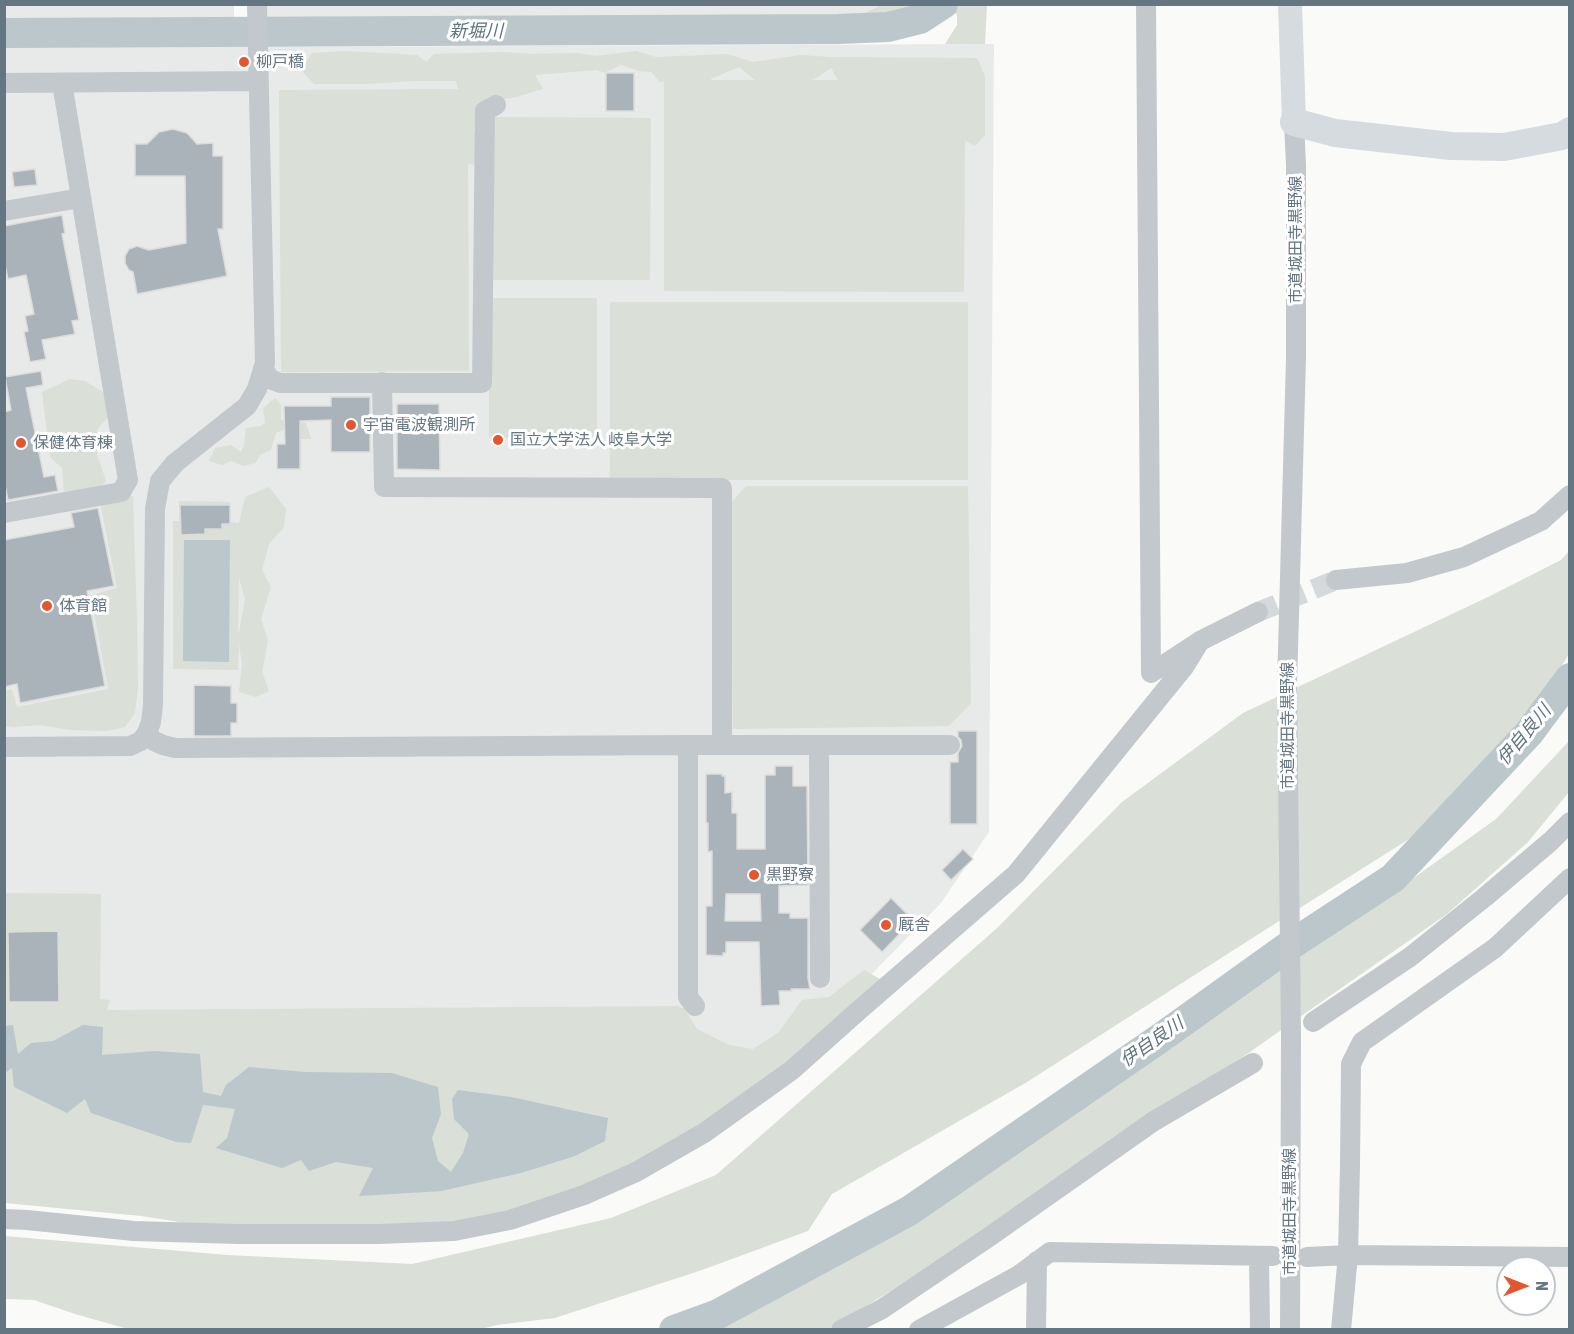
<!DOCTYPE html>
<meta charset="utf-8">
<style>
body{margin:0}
#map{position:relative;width:1574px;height:1334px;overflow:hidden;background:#fafaf8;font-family:"Asap Condensed",sans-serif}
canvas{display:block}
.frame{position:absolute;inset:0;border:6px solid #657683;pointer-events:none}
.north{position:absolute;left:1496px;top:1256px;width:60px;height:60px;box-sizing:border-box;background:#fff;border:2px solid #c1c8cd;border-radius:50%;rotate:90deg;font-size:16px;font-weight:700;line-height:24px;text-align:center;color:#657683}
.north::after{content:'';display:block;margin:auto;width:21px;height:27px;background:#e4572e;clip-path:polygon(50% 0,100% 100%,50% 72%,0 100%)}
</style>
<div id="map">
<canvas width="1574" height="1334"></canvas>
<div class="frame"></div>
<div class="north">N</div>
</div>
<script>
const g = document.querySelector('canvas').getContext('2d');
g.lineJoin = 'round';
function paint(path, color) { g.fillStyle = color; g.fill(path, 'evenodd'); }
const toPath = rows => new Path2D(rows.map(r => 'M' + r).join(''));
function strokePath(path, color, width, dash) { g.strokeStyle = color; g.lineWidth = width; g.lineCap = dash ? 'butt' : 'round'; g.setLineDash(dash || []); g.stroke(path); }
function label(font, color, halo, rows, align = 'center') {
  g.font = font + ' "Asap Condensed","Noto Sans JP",sans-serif'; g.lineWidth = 6; g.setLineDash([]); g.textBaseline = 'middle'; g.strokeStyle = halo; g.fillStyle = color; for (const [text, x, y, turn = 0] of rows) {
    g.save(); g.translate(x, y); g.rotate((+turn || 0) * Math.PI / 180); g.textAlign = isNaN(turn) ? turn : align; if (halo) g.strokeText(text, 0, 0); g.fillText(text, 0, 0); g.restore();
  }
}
paint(toPath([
 [5,5,234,5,234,32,291,47,994,44,989,832,941,903,862,984,755,1078,5,1192],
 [260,5,881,5,861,15,260,21]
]), '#e8e9e9');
paint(toPath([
 [881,5,987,5,985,44,945,44,957,25,957,14,918,8,868,28,861,15],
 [345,51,417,55,426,62,434,54,504,52,532,54,578,53,596,56,636,51,656,57,727,54,753,62,801,55,831,57,977,58,985,76,985,135,975,146,965,141,964,292,664,291,664,82,660,82,651,72,639,71,621,65,604,73,597,70,535,75,543,89,516,97,480,104,484,108,474,130,482,144,477,165,468,164,469,371,281,372,279,90,458,89,456,81,413,81,365,84,314,84,300,69,312,53],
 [739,67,755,80,711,80,711,79],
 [831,68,838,80,811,80,818,77],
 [490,117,651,118,650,280,489,280],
 [489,298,597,298,597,438,489,438],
 [610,302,968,302,968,480,610,480],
 [70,379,85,381,106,394,107,418,97,430,97,455,106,481,99,488,64,494,62,468,50,457,42,392],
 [275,398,281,405,281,420,306,423,311,439,299,439,288,428,276,433,271,450,260,455,256,463,243,466,231,461,222,465,209,461,215,448,231,445,241,452,244,444,246,428,260,426,265,423,263,408],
 [746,486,968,486,971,703,949,726,733,729,730,504],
 [269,487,286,509,284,527,269,544,262,570,271,587,261,619,268,641,262,672,269,691,256,697,239,692,242,664,239,644,238,670,173,669,173,521,179,521,179,501,230,502,229,522,239,523,245,497],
 [239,578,245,599,239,633,238,633],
 [133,496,137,623,138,688,135,713,125,727,107,731,70,730,40,725,14,727,5,726,5,691,12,689,17,707,108,689,91,595,117,588,100,503],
 [1569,551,1569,654,1538,705,1436,822,1276,923,1027,1082,832,1194,808,1231,702,1270,555,1318,497,1325,476,1330,128,1329,75,1314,34,1300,5,1299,4,1236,228,1255,412,1264,611,1218,716,1175,996,929,1122,802,1243,713,1490,596,1561,560],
 [1569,741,1569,792,1528,842,1447,914,1247,1054,986,1233,828,1329,698,1330,719,1323,816,1273,1122,1075,1185,1028,1362,915,1496,819],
 [5,893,101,894,100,999,110,1000,107,1010,678,1006,680,1008,684,1008,697,1029,729,1045,753,1049,779,1032,802,1000,829,997,864,970,880,979,850,1012,786,1071,692,1134,557,1202,409,1239,293,1240,141,1216,5,1203]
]), '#dadfd7');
paint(toPath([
 [184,540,230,540,229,662,183,661],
 [13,1025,18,1054,31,1043,53,1041,83,1025,103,1027,102,1055,155,1051,200,1054,203,1092,221,1096,226,1085,249,1067,305,1072,392,1073,438,1087,441,1114,432,1138,438,1161,451,1172,463,1153,469,1134,454,1119,452,1099,458,1090,511,1097,608,1118,605,1141,575,1156,521,1173,459,1187,442,1191,359,1196,373,1168,336,1162,309,1171,301,1160,282,1168,216,1148,227,1138,235,1109,203,1105,191,1143,176,1142,91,1113,85,1099,67,1113,14,1087,12,1068,5,1073,5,1026]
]), '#bbc7cb');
strokePath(toPath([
 [4,33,838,29,888,27,920,19,943,4],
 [674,1330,718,1314,909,1211,1159,1039,1286,948,1393,878,1529,733,1570,678]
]), '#bbc7cb', 30);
const building = toPath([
 [606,73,634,73,634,111,606,111,606,73],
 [173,129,187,133,197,144,213,143,213,156,223,156,223,229,218,229,227,276,137,294,133,272,129,270,125,263,125,256,129,249,137,246,149,250,186,243,185,176,135,176,135,144,147,144,159,132,173,129],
 [35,169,37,185,14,187,12,172,35,169],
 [62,215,65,233,62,234,79,320,72,321,75,334,42,340,46,359,30,362,24,332,28,331,25,316,34,314,26,275,8,279,4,261,4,226,62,215],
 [41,371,43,385,26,388,44,477,55,475,58,491,8,500,4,481,4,412,11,410,5,377,41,371],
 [331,397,370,397,370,452,331,452,331,420,300,421,300,469,277,469,277,444,285,444,284,406,331,406,331,397],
 [397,404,439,404,440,470,397,469,397,404],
 [180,505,230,505,230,524,222,524,222,529,205,529,205,534,181,535,180,505],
 [98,508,114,586,87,591,105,686,20,703,17,684,4,687,4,540,74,527,71,513,98,508],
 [194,685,231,686,231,703,237,703,237,723,231,723,231,736,194,736,194,685],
 [958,731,977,731,977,824,950,824,950,762,958,762,958,753,962,746,961,740,958,737,958,731],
 [775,766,793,766,793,786,807,786,808,885,779,886,779,913,790,913,790,918,808,918,808,978,810,989,791,989,792,991,779,991,780,1005,761,1006,759,942,726,942,726,953,723,953,723,956,706,955,706,906,712,906,712,851,708,852,708,823,706,823,706,774,722,774,722,776,725,776,725,793,732,792,732,813,737,813,737,849,765,849,765,775,775,775,775,766],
 [726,894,760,894,761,921,725,921,726,894],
 [963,849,973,859,951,880,942,870,963,849],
 [891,898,913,920,882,952,860,930,891,898],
 [58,931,59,1002,9,1002,8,932,58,931]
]);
paint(building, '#aab3b9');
strokePath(building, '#dcdcda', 1.5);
strokePath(toPath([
 [1258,612,1336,580]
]), '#d5d9db', 20, [20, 10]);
strokePath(toPath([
 [1146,4,1151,673],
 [4,83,259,81],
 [4,211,81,198],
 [263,368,270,379,280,383,482,383,485,111,496,105],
 [382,382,384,487,722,488,722,745],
 [4,513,121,492,128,480,62,83],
 [1336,580,1407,573,1464,557,1541,521,1570,495],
 [1151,673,1200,641,1258,612],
 [147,733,154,741,163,745,175,748,688,745,950,745],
 [688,745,688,997,695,1006],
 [819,745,820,978],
 [4,747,130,746,141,741,147,733,151,722,153,705,155,509,160,481,175,463,247,406,257,389,265,363,257,4],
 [1313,1022,1410,957,1485,897,1551,841,1570,822],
 [4,1219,27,1220,134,1231,238,1234,379,1234,454,1231,510,1220,584,1195,636,1172,704,1133,792,1070,857,1012,1016,874,1184,667,1200,641],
 [1259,1256,1260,1330],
 [1307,1257,1348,1255,1570,1257],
 [841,1330,882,1309,989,1237,1154,1121,1253,1063],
 [919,1330,1019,1275,1050,1252,1273,1256],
 [1036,1330,1037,1261],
 [1290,1330,1291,1036,1287,686,1296,358,1296,165,1294,122],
 [1341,1330,1348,1255,1350,1165,1351,1064,1362,1042,1495,948,1570,878]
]), '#c3c8cc', 20);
strokePath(toPath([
 [1290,4,1294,122]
]), '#d6dbdf', 24);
strokePath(toPath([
 [1294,122,1335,133,1451,146,1504,147,1562,136,1570,131]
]), '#d6dbdf', 28);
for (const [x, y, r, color] of [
 [244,62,6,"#e4572e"],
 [351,425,6,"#e4572e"],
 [498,440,6,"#e4572e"],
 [21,443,6,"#e4572e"],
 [47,606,6,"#e4572e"],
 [754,875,6,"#e4572e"],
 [886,925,6,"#e4572e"]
]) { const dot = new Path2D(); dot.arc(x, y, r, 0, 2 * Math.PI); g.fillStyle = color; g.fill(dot); strokePath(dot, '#fff', 2); }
label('16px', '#657683', '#fff', [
 ["柳戸橋",256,62],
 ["宇宙電波観測所",363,425],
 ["国立大学法人 岐阜大学",510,440],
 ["保健体育棟",33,443],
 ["体育館",59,606],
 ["黒野寮",766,875],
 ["厩舎",898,925]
], 'left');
label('16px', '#657683', '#fff', [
 ["市道城田寺黒野線",1296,240,-90],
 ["市道城田寺黒野線",1288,726,-90],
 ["市道城田寺黒野線",1290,1212,-90]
]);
label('italic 18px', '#60757c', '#fff', [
 ["新堀川",476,31],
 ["伊自良川",1524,735,-50],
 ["伊自良川",1152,1042,-35]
]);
</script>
